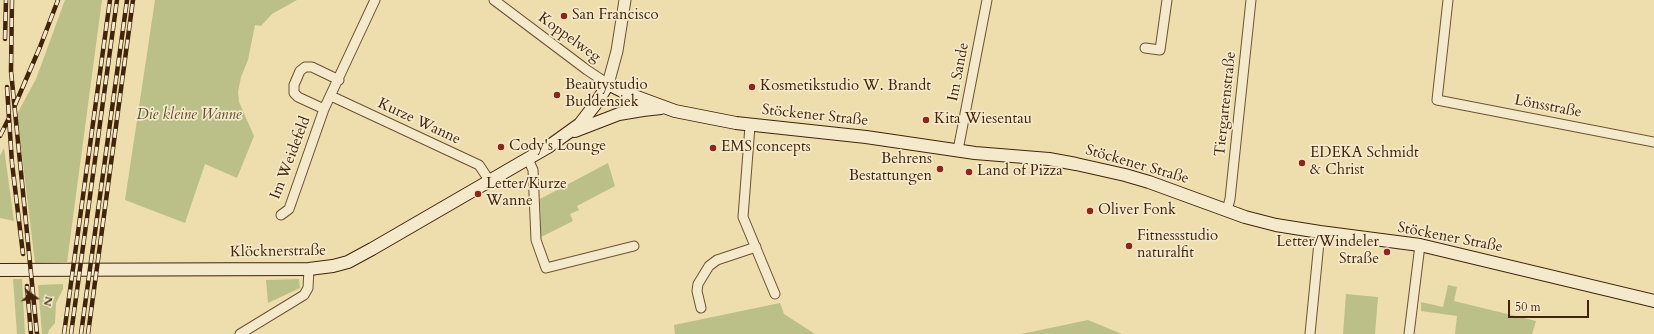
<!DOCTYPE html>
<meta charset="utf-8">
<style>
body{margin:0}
#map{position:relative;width:1654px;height:334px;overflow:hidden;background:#eeddad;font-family:Cardo,serif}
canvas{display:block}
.north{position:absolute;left:16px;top:278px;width:40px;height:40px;-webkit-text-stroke:3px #f4e9ca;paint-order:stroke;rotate:105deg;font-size:11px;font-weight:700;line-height:16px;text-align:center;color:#42240a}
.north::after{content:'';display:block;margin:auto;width:14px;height:18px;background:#42240a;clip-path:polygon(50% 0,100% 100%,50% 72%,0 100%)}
.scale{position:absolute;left:1508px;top:300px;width:81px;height:18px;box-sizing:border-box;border:2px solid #42240a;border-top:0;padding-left:5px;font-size:12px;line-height:14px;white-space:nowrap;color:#42240a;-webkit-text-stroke:3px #f4e9ca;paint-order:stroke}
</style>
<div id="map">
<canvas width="1654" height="334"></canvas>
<div class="north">N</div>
<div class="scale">50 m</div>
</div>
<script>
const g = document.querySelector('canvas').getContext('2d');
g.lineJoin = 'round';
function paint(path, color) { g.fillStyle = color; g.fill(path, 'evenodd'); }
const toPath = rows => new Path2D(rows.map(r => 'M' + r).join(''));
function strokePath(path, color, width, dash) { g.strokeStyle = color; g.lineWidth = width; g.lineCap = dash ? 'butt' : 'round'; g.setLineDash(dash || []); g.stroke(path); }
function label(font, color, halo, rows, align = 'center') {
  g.font = font + ' Cardo,serif'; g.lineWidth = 3.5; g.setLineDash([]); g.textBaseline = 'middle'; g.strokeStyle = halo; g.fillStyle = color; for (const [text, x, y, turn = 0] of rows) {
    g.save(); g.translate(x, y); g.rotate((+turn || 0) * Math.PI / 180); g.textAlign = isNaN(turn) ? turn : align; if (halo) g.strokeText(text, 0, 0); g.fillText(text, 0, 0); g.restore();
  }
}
paint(toPath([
 [65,0,102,0,67,262,35,263,17,114,36,79],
 [155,0,297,0,272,14,261,26,255,25,248,60,241,77,238,92,239,102,254,136,237,178,205,164,185,223,125,200],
 [4,148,14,221,0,218,0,156],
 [608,163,615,186,577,206,579,210,570,214,573,221,541,237,540,199],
 [13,279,22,279,25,334,17,334],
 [299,279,300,288,268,303,266,280],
 [63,284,63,289,56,303,55,323,49,330,48,334,42,334,38,285],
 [1448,285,1457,287,1454,301,1536,321,1532,334,1455,334,1457,316,1421,311,1421,302,1443,307],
 [1346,294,1378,297,1375,334,1343,334],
 [780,303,784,314,815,334,675,334,674,325],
 [1088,320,1122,334,1021,334,1031,332]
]), '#bbc088');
const minor = toPath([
 [494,0,587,70,608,84],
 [1448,0,1437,100,1654,142],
 [1145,48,1160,50,1167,0],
 [331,96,479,165,489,180],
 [324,109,298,97,294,93,294,85,300,71,305,67,312,67,339,80],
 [750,126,743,217,775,294],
 [958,150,987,0],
 [528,159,533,170,536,240,546,268,634,246],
 [1227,210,1230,199,1251,0],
 [281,215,289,209,324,109,375,0],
 [701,308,697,291,698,284,709,266,717,260,756,247],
 [240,334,304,295,308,288,309,269],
 [1310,334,1320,232],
 [1409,334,1420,245]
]);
const tertiary = toPath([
 [608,84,617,51,625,0]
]);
const secondary = toPath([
 [575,131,619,114,643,110,661,108],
 [0,270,309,269,333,266,348,262,372,249,548,147,580,124,597,102,608,84,626,93,675,111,736,123,866,137,975,153,1049,159,1076,164,1125,175,1149,182,1245,217,1276,225,1320,232,1420,245,1654,301]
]);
strokePath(minor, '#6d5233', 11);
strokePath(tertiary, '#6d5233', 13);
strokePath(secondary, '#42240a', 14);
strokePath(minor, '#f4e9ca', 9);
strokePath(tertiary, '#f4e9ca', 11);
strokePath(secondary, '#f4e9ca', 12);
const rail = toPath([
 [12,0,11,71,37,334],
 [5,39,6,0],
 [7,87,12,163,23,254],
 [15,105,40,47,58,0],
 [0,136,9,118],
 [27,286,31,334],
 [64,334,110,0],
 [71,334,117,0],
 [81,334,127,0],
 [88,334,133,0]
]);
strokePath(rail, '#42240a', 4.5);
strokePath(rail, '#f4e9ca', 3, [9]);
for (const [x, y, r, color] of [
 [564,16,4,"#8f2418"],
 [752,87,4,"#8f2418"],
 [557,95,4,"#8f2418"],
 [926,120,4,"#8f2418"],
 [501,147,4,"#8f2418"],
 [713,148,4,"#8f2418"],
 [1302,163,4,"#8f2418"],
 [940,169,4,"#8f2418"],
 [969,172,4,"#8f2418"],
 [478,194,4,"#8f2418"],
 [1090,211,4,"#8f2418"],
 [1129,246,4,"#8f2418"],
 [1387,252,4,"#8f2418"]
]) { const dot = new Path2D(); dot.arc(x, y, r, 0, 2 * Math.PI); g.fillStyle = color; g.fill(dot); strokePath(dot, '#f4e9ca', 1.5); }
label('15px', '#42240a', '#f4e9ca', [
 ["San Francisco",572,16],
 ["Beautystudio",565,86],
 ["Buddensiek",565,103],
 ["Kosmetikstudio W. Brandt",760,87],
 ["Kita Wiesentau",934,120],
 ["Cody's Lounge",509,147],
 ["EMS concepts",721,148],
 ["EDEKA Schmidt",1310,154],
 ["& Christ",1310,171],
 ["Behrens",932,160,"right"],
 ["Bestattungen",932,177,"right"],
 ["Land of Pizza",977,172],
 ["Letter/Kurze",486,185],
 ["Wanne",486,202],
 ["Oliver Fonk",1098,211],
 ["Fitnessstudio",1137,237],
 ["naturalfit",1137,254],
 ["Letter/Windeler",1379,243,"right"],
 ["Straße",1379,260,"right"]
], 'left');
label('15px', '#42240a', '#f4e9ca', [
 ["Koppelweg",569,38,36],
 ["Im Sande",959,72,-79],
 ["Tiergartenstraße",1226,104,-84],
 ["Lönsstraße",1548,107,11],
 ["Stöckener Straße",815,116,6],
 ["Kurze Wanne",419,122,25],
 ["Im Weidefeld",291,158,-69],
 ["Stöckener Straße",1137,165,16],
 ["Stöckener Straße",1450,238,11],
 ["Klöcknerstraße",278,252,-1]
]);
label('italic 15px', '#604b2a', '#f4e9ca', [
 ["Die kleine Wanne",189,116]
]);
</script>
